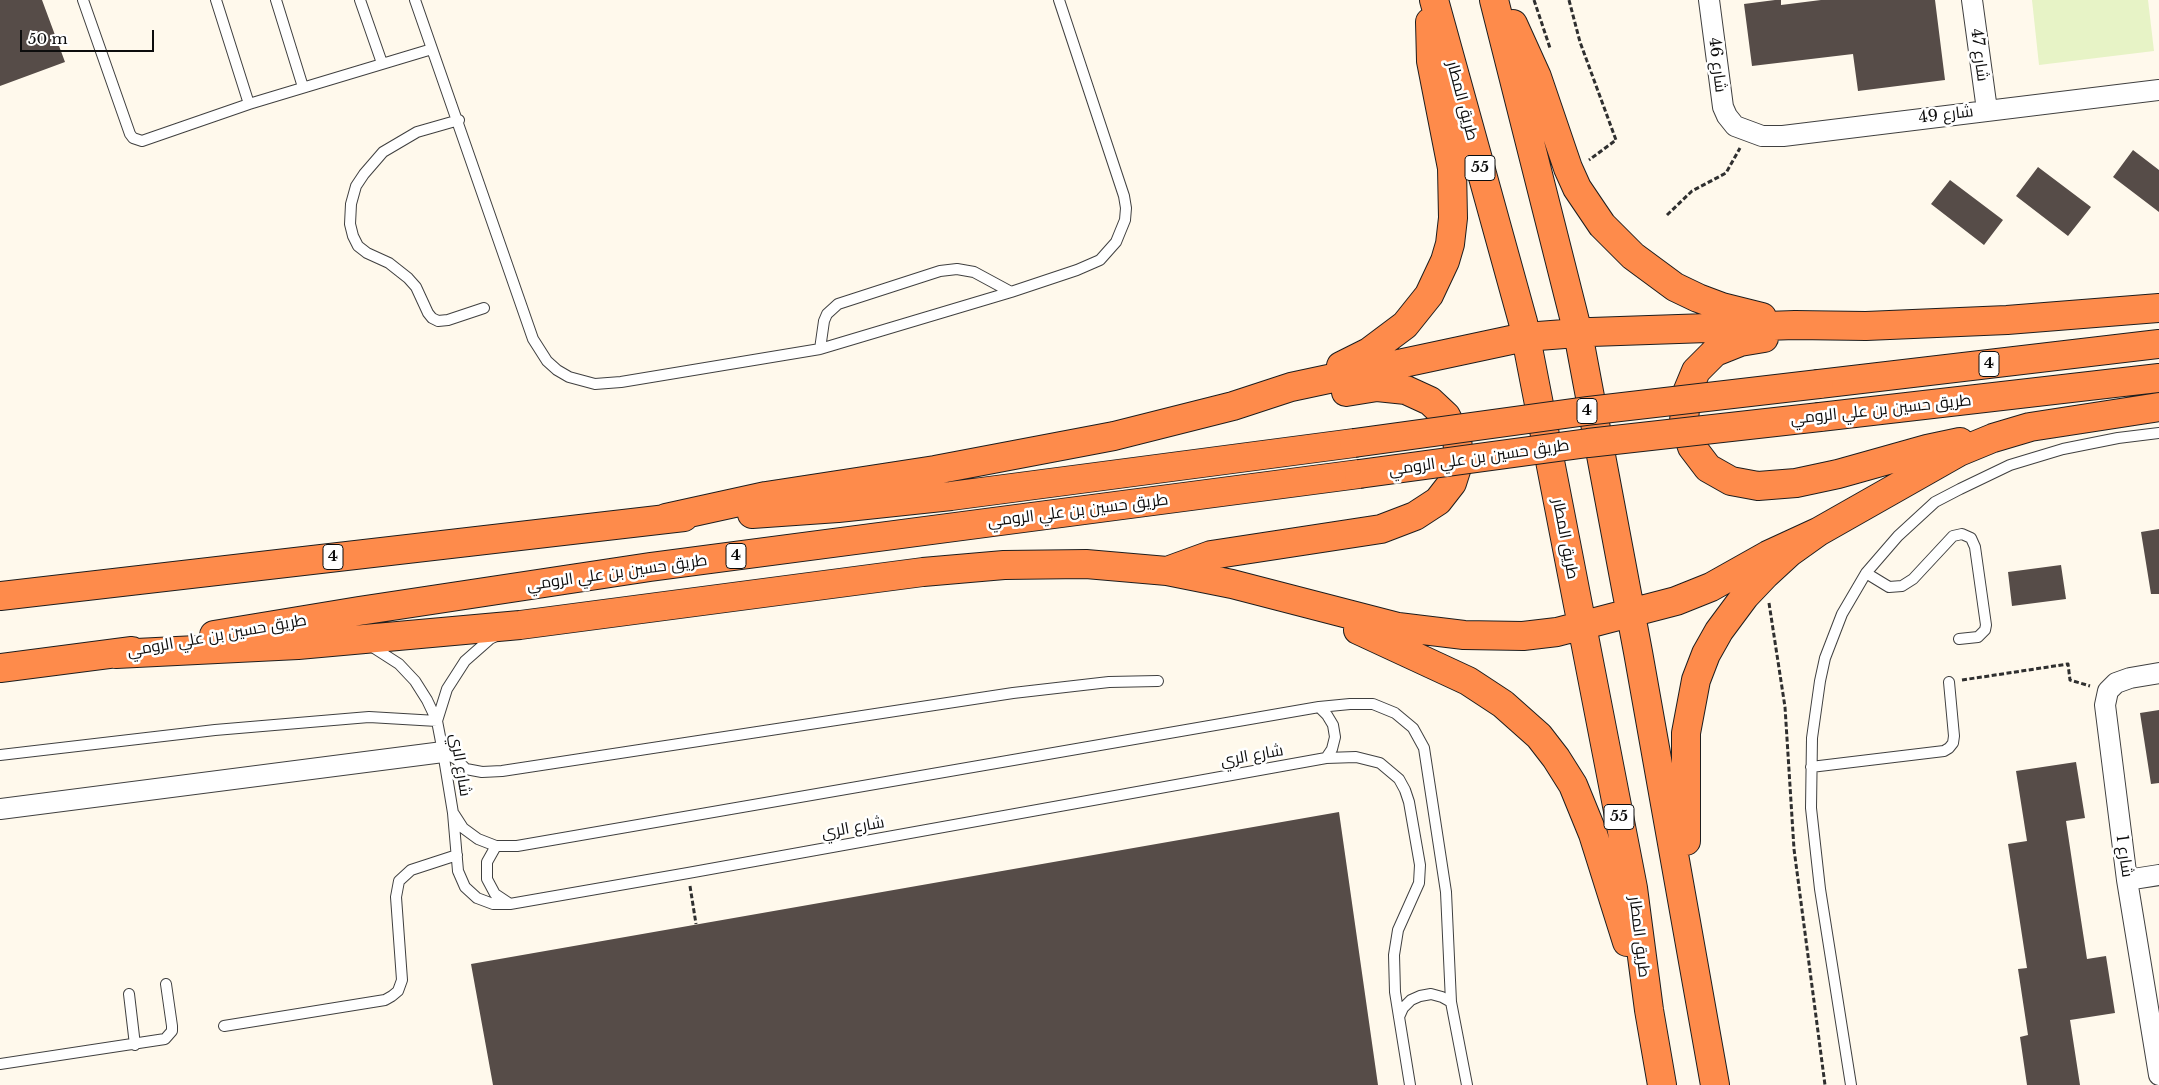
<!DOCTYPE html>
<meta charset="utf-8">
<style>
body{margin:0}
#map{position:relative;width:2159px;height:1085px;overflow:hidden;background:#fff9ec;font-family:"Libre Baskerville",serif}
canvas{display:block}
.scale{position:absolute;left:20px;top:30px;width:134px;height:22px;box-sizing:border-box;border:2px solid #0d0d0d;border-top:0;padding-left:6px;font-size:15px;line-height:18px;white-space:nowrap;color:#0d0d0d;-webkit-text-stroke:4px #fff;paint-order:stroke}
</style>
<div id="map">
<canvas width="2159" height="1085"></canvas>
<div class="scale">50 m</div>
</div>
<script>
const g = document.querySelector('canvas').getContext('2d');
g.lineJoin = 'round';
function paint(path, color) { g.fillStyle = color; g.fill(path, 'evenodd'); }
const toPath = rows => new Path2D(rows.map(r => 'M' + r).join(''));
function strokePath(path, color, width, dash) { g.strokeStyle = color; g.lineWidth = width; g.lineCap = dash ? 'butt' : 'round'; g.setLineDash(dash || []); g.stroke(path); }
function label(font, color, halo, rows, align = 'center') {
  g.font = font + ' "Libre Baskerville",Cairo,serif'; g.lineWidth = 5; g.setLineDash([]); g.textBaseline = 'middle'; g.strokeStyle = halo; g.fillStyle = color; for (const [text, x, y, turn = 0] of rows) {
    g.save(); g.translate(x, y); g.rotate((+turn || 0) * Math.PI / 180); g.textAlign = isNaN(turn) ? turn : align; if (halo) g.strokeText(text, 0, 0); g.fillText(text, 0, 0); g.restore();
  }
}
paint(toPath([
 [2032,0,2148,0,2154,51,2039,65]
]), '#e7f3c6');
paint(toPath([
 [0,0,42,0,65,62,0,86],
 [1775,0,1781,0,1781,5,1821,0,1935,0,1945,80,1858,91,1853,54,1752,66,1744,4],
 [2133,150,2159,170,2159,212,2113,177],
 [2038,167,2091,207,2068,236,2016,196],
 [1950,180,2003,220,1984,245,1931,204],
 [2159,529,2159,594,2151,594,2141,532],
 [2061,565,2066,599,2012,606,2008,572],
 [2159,710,2159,783,2151,784,2140,713],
 [2076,762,2085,818,2066,821,2075,881,2087,959,2106,956,2115,1013,2070,1020,2080,1085,2027,1085,2020,1037,2028,1035,2018,969,2027,968,2008,844,2027,841,2016,771],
 [1339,812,1378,1085,493,1085,471,964]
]), '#564c48');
const lane = toPath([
 [83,0,130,134,133,138,142,141,249,104,432,49],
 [216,0,249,104],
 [276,0,303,87],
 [360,0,382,63],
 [415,0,533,339,547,361,557,370,569,377,595,384,621,382,820,349,1011,292,1077,270,1100,260,1116,242,1125,220,1126,208,1124,196,1059,0],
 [459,120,417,132,383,152,364,174,356,186,351,204,350,224,353,236,358,246,367,253,389,263,408,278,416,287,428,313,432,318,438,321,448,320,484,308],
 [820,349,824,321,827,314,838,304,940,271,957,269,974,272,1011,292],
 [1866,573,1889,587,1902,586,1913,579,1953,536,1962,534,1971,538,1975,547,1986,625,1985,630,1978,637,1959,639],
 [371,646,399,664,415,681,427,700,437,721,443,752,453,813,458,871,465,887,477,898,493,904,510,904,688,873,1326,758,1356,757,1380,763,1399,779,1405,790,1409,802,1420,865,1419,883,1398,930,1394,955,1395,992,1410,1085],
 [1319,707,1327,715,1333,725,1335,737,1332,749,1326,758],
 [437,721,447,689,465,661,490,639,498,635],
 [443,752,456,759,466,769,482,772,502,771,1013,693,1109,682,1158,681],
 [0,755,215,730,369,717,437,721],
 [1811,767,1944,751,1949,748,1953,743,1954,736,1949,682],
 [454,814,463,828,478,839,496,846,517,846,1319,707,1350,704,1373,704,1395,713,1413,728,1424,748,1446,892,1451,1002,1467,1085],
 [496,846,487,862,487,879,495,894,510,904],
 [129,994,135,1045],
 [1399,1017,1403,1008,1411,1000,1420,996,1431,994,1442,997,1451,1002],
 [224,1026,385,1000,392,996,398,991,402,980,396,897,399,881,411,870,457,855],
 [0,1064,165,1039,172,1031,172,1026,166,984],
 [1851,1085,1820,889,1811,808,1812,738,1820,681,1825,658,1842,614,1866,573,1898,536,1935,502,1960,489,2010,465,2063,449,2118,438,2159,433]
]);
const street = toPath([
 [1709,0,1723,107,1727,116,1735,126,1762,136,1783,136,2159,90],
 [1972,0,1987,110],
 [2159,673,2130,678,2116,683,2108,691,2105,705,2127,880,2159,1075],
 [0,809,443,752],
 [2127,880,2159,875]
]);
const highway = toPath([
 [1434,0,1523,322,1633,888,1649,1010,1662,1085],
 [1494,0,1578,333,1638,652,1715,1085],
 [1513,24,1537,77,1568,168,1577,188,1602,225,1633,256,1675,287,1698,298,1722,307,1762,317],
 [1764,338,1740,342,1715,352,1696,371,1686,395,1684,422,1692,447,1708,468,1731,481,1758,486,1796,483,1838,474,1927,449,1960,442],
 [1341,366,1369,352,1405,325,1429,295,1445,261,1450,244,1453,218,1452,168,1431,61,1430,22],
 [1819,384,2159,344],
 [1820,417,2159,378],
 [752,514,838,508,951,496,1354,443],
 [666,518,766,496,935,470,1114,436,1233,406,1291,387,1525,337,1591,332,1795,325,1866,326,2007,320,2159,308],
 [1167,571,1211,555,1381,529,1415,516,1438,501,1452,483,1459,461,1457,438,1446,416,1430,401,1406,390,1377,387,1346,392],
 [0,596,684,517],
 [1358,630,1468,681,1503,704,1539,736,1556,758,1573,785,1593,834,1627,942],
 [214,635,359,611,650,567,1359,474],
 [116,654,298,645,520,625,923,572,1004,565,1086,564,1167,571,1232,584,1398,627,1464,635,1523,636,1557,632,1676,601,1711,587,1768,555,1818,532],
 [0,668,132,651],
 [1686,841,1686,733,1696,680,1706,654,1719,631,1745,596,1765,575,1790,552,1818,532,1959,452,1993,438,2030,427,2159,407]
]);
strokePath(lane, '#404040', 12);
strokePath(street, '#404040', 22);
strokePath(highway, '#1e1e1e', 30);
strokePath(toPath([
 [1534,0,1550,48],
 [1569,0,1580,42,1616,140,1589,160],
 [1667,215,1692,191,1726,173,1740,148],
 [1769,603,1785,707,1794,849,1825,1085],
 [1962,680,2068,664,2070,680,2090,686],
 [690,886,696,924]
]), '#2f2f2f', 3, [5, 2.5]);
strokePath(lane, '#fff', 10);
strokePath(street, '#fff', 20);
strokePath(highway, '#fe8b4b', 28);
const highwayBridge = toPath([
 [1354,443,1587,411,1819,384],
 [1359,474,1588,443,1820,417]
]);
strokePath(highwayBridge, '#1e1e1e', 30, []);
strokePath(highwayBridge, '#fe8b4b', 28);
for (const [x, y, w] of [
 [1480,168,30],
 [1989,364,20],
 [1587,411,20],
 [736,556,20],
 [333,557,20],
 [1619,817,30]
]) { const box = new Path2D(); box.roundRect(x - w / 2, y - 12.5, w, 25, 4); g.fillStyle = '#fff'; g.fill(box); strokePath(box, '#0d0d0d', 1); }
label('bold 15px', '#0d0d0d', null, [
 ["55",1480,168],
 ["4",1989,364],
 ["4",1587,411],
 ["4",736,556],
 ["4",333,557],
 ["55",1619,817]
]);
label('16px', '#0d0d0d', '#fff', [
 ["شارع 47",1979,55,83],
 ["شارع 46",1717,65,83],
 ["طريق المطار",1462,101,75],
 ["شارع 49",1946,115,-7],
 ["طريق حسين بن علي الرومي",1881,410,-6],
 ["طريق حسين بن علي الرومي",1479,458,-8],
 ["طريق حسين بن علي الرومي",1078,511,-7],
 ["طريق المطار",1565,539,79],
 ["طريق حسين بن علي الرومي",617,573,-8],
 ["طريق حسين بن علي الرومي",217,636,-10],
 ["شارع الري",1252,756,-10],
 ["شارع الري",460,765,81],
 ["شارع الري",853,828,-10],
 ["شارع 1",2124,856,82],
 ["طريق المطار",1639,937,83]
]);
</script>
